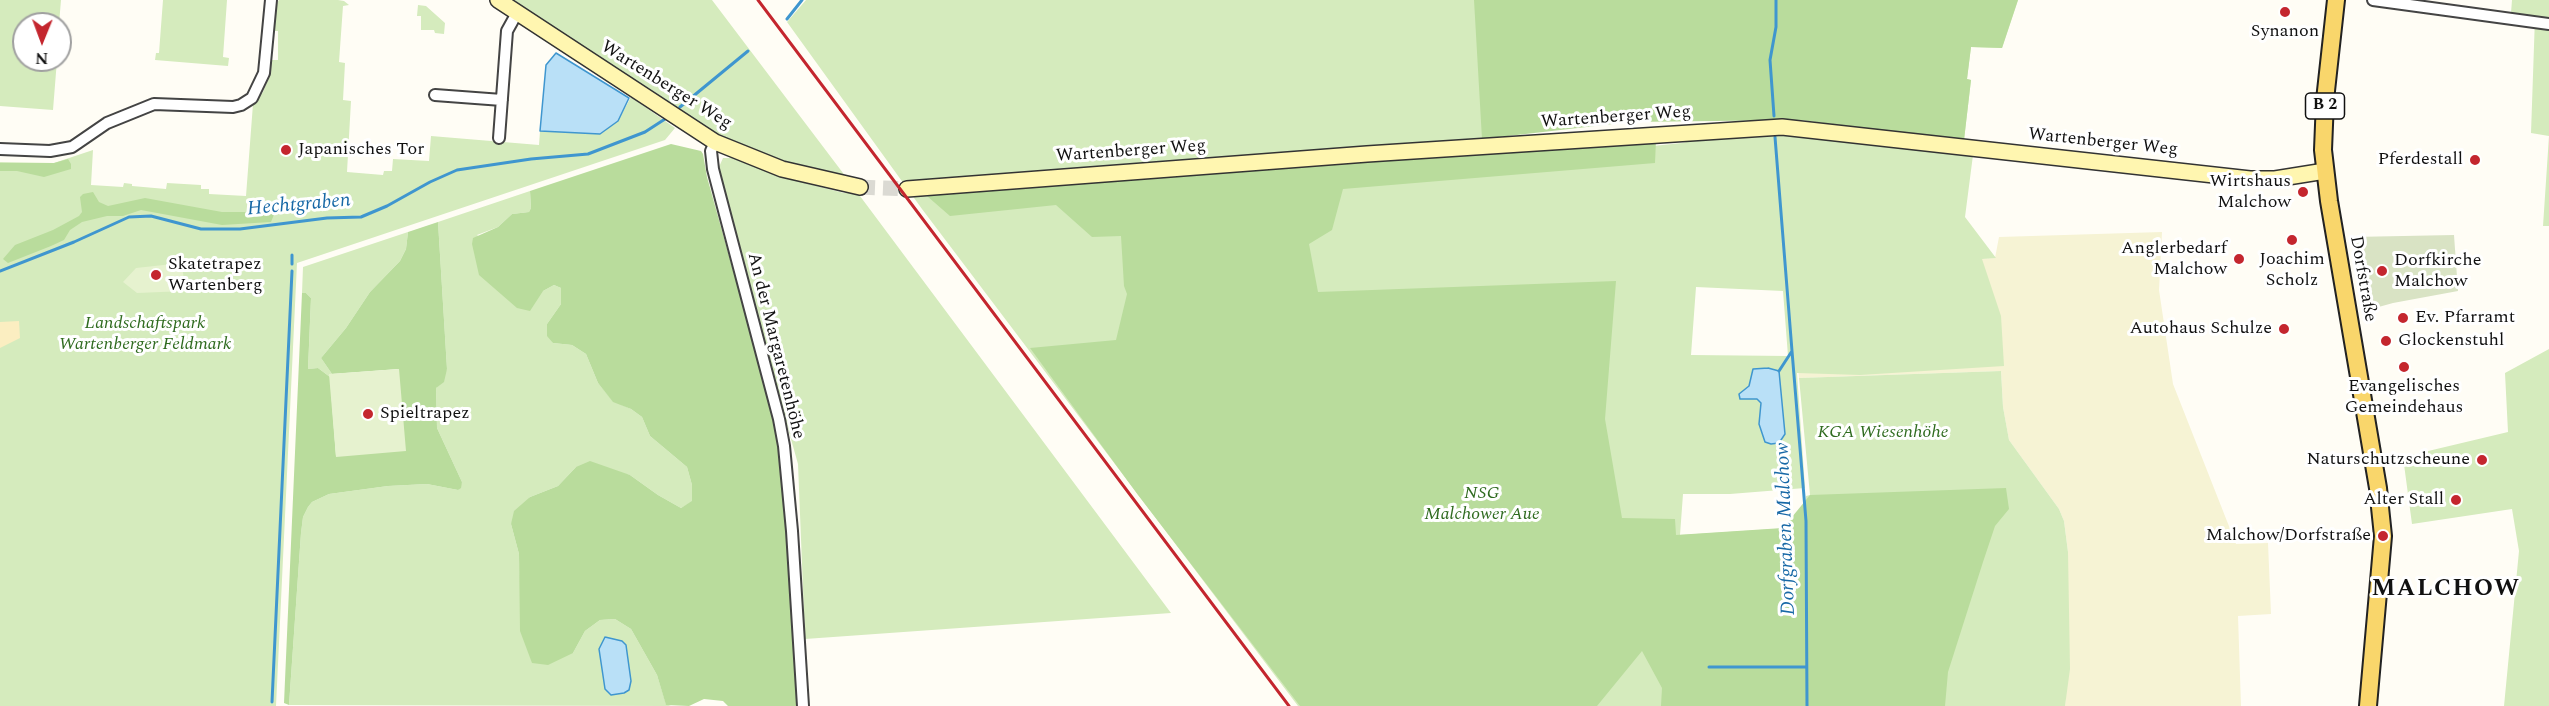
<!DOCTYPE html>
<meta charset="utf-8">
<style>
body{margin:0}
#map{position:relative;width:2549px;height:706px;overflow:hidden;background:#fffdf5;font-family:Spectral,serif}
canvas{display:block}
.north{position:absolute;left:12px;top:12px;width:60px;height:60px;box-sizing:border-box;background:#fff;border:2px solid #a0a0a0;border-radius:50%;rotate:181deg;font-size:16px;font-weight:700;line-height:24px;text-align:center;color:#111}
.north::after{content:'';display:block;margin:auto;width:21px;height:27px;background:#c4262e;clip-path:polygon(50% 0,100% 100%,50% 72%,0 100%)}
</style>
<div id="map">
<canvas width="2549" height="706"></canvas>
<div class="north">N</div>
</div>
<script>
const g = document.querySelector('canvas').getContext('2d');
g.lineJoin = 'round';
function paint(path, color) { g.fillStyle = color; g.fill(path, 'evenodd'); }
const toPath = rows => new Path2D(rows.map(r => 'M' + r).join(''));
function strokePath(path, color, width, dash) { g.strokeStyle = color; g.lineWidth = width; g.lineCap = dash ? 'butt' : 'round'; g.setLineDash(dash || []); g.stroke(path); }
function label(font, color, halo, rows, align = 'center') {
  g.font = font + ' Spectral,serif'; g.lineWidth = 6; g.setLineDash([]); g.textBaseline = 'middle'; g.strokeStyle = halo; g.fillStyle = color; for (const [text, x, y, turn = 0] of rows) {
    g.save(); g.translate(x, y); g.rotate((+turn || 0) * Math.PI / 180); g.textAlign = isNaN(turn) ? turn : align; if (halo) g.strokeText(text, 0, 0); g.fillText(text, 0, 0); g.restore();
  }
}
paint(toPath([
 [2162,232,2159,290,2173,384,2236,544,2268,543,2271,614,2238,616,2241,706,2065,706,2068,666,2068,552,2064,521,2059,509,2009,440,2003,407,2001,371,1799,378,1788,267,1995,258,1999,237]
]), '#f6f3d4');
paint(toPath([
 [0,0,61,0,59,24,24,24,24,60,57,60,53,110,0,106],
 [163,0,227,0,223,57,229,58,228,66,155,60,156,53,159,53],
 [279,0,338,0,344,1,349,5,343,6,339,62,345,63,343,100,351,101,347,172,383,175,384,171,392,171,393,159,429,161,431,136,539,145,540,131,600,134,618,121,631,97,675,128,665,140,297,263,276,706,0,706,0,162,54,163,93,150,91,185,123,187,124,183,132,184,132,186,166,189,167,183,201,185,201,189,209,189,209,194,246,196,253,104,263,92,269,77,271,60,278,60,278,31,273,31,275,6],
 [507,0,712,0,846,177,773,159,708,132],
 [806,0,2018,0,2002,48,1971,47,1967,79,1971,80,1964,140,1801,120,1479,57,1487,163,1682,143,1695,140,1779,133,1973,155,1965,217,1996,258,1982,259,2001,316,2004,366,1860,375,1797,373,1805,488,1730,494,1683,494,1680,535,1806,527,1806,496,1810,495,1799,378,2001,371,2003,407,2009,440,2059,509,2064,521,2068,552,2070,669,2065,706,1298,706,922,209,787,22],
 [1696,287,1783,291,1788,356,1691,355],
 [2512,0,2549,0,2549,226,2543,226,2549,136,2531,133,2535,17,2511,13],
 [418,5,426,6,445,23,444,34,435,33,434,30,421,30,421,16,417,16],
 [723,158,735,158,789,179,844,193,857,192,1171,613,805,639,798,464,723,197,719,167],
 [530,191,531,208,529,212,512,214,498,227,477,235,543,291,554,285,561,288,561,304,547,324,553,343,572,345,586,354,598,383,613,401,631,409,642,417,650,436,687,467,692,485,692,502,681,508,658,495,630,475,576,467,558,486,530,497,511,524,519,554,520,582,573,653,585,631,600,620,615,619,631,629,657,675,666,704,671,706,289,705,301,533,303,517,308,507,312,502,329,494,388,486,427,484,458,490,462,482,437,428,436,388,447,369,438,222],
 [408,232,406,249,400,261,370,292,346,328,321,358,332,374,330,377,318,368,308,369,311,298,306,293,302,293,303,267],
 [2549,349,2549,706,2504,706,2519,551,2512,509,2412,524,2403,457,2508,432,2505,373]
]), '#d5ebbd');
paint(toPath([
 [1474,0,2018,0,2002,48,1971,47,1967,79,1971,80,1964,140,1801,120,1630,122,1482,139],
 [1656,140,1655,163,1343,189,1332,230,1309,244,1318,292,1616,281,1605,419,1622,518,1675,519,1676,535,1783,528,1810,495,2006,488,2009,509,1995,526,1983,562,1948,672,1945,706,1661,706,1662,688,1642,651,1597,706,1300,706,1138,495,1030,348,1116,340,1127,294,1124,286,1121,236,1092,237,1056,205,950,216,927,196],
 [671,144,701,151,703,154,707,177,772,410,783,481,797,706,728,706,723,701,704,699,689,706,666,705,657,675,631,629,615,619,600,620,585,631,573,653,548,665,532,663,520,631,519,554,511,524,514,511,530,497,558,486,576,467,590,461,630,475,658,495,681,508,692,501,692,485,687,467,650,436,642,417,631,409,613,402,598,383,586,354,572,345,553,343,547,336,547,324,561,304,561,288,554,285,543,291,530,311,517,308,479,275,472,244,473,238,498,227,512,214,529,212,531,208,530,191],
 [68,159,71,164,71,169,44,177,17,171,0,171,0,163,54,163],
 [93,192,99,202,108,206,145,198,222,212,275,212,271,222,222,225,141,210,123,216,107,216,82,222,70,230,64,240,51,246,8,263,3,259,15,245,53,230,79,216,82,212,80,197,83,194],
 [438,222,447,369,444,382,436,388,437,428,462,482,461,488,458,490,427,484,388,486,329,494,312,502,308,507,303,517,301,533,289,705,284,703,302,293,306,293,311,298,308,369,318,368,330,377,336,456,399,369,332,374,321,358,346,328,370,292,400,261,406,249,408,232]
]), '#b9dc9c');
paint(toPath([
 [19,321,20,338,0,348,0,322]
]), '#fbeec1');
paint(toPath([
 [2454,235,2458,291,2393,303,2375,308,2376,311,2367,313,2352,237]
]), '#d9e3c4');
paint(toPath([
 [182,263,185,291,137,293,123,282,136,268],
 [399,369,406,451,336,457,329,374]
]), '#e6f2cf');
const water = toPath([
 [556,53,629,98,618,121,600,134,540,131,546,65,556,53],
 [1768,368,1779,371,1785,434,1779,443,1771,444,1765,442,1759,424,1761,403,1757,399,1740,399,1739,394,1749,386,1753,369,1768,368],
 [605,637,622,641,626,645,631,681,629,690,624,693,611,695,605,689,599,649,605,637]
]);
paint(water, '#b9e0f7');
strokePath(water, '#3f96cf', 1.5);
strokePath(toPath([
 [787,19,802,0],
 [680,107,748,51],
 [1774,116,1770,60,1776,27,1776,0],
 [1775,137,1792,351,1779,371],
 [292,264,292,255],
 [0,271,74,242,129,217,151,216,201,229,240,229,327,218,361,217,387,206,430,182,457,170,531,159,588,154,645,132,665,119],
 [1792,351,1806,521,1807,706],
 [1709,667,1806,667],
 [272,702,292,271]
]), '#3f96cf', 3);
strokePath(toPath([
 [860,187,907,189]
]), '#dbdad3', 15, [15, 8]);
const street = toPath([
 [2373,0,2549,24],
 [435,95,502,100],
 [499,138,507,31,517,13],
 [715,142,711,151,713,169,779,419,784,446,792,531,803,706],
 [0,149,50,151,72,147,107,123,154,104,233,107,241,105,252,98,264,73,271,0]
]);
const secondary = toPath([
 [498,0,715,142,782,169,860,187],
 [907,189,1367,154,1782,127,2250,179,2275,179,2325,171]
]);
const primary = toPath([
 [2336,0,2325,100,2323,150,2329,201,2378,488,2383,536,2368,706]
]);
strokePath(street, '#444', 14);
strokePath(secondary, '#333', 18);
strokePath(primary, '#222', 20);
strokePath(street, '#fff', 10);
strokePath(secondary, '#fff6b0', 15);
strokePath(primary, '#f9d66b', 16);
strokePath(toPath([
 [758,0,1289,706]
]), '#c4262e', 3);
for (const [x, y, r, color] of [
 [2285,12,6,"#c4262e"],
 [286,150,6,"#c4262e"],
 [2475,160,6,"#c4262e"],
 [2303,192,6,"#c4262e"],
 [2292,240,6,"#c4262e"],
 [2239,259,6,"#c4262e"],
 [2382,271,6,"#c4262e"],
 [156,275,6,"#c4262e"],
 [2403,318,6,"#c4262e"],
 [2284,329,6,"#c4262e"],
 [2386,341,6,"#c4262e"],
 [2404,367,6,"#c4262e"],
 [368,414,6,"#c4262e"],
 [2482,460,6,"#c4262e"],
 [2456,500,6,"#c4262e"],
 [2383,536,6,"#c4262e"]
]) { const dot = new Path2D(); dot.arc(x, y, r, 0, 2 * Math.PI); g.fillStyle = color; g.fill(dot); strokePath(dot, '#fff', 2); }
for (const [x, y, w] of [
 [2325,106,39]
]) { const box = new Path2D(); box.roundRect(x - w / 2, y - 13, w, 26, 4.5); g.fillStyle = '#fff'; g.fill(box); strokePath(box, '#111', 1.5); }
label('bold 16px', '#111', null, [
 ["B 2",2325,106]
]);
label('18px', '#111', '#fff', [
 ["Synanon",2285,32,"center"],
 ["Japanisches Tor",298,150,"left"],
 ["Pferdestall",2463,160],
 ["Wirtshaus",2291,182],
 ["Malchow",2291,203],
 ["Anglerbedarf",2227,249],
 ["Malchow",2227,270],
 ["Joachim",2292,260,"center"],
 ["Scholz",2292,281,"center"],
 ["Dorfkirche",2394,261,"left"],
 ["Malchow",2394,282,"left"],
 ["Skatetrapez",168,265,"left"],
 ["Wartenberg",168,286,"left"],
 ["Ev. Pfarramt",2415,318,"left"],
 ["Autohaus Schulze",2272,329],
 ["Glockenstuhl",2398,341,"left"],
 ["Evangelisches",2404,387,"center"],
 ["Gemeindehaus",2404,408,"center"],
 ["Spieltrapez",380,414,"left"],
 ["Naturschutzscheune",2470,460],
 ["Alter Stall",2444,500],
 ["Malchow/Dorfstraße",2371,536]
], 'right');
label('18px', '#111', '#fff', [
 ["Wartenberger Weg",666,86,32],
 ["Wartenberger Weg",1616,118,-4],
 ["Wartenberger Weg",2103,143,6],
 ["Wartenberger Weg",1131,152,-4],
 ["Dorfstraße",2362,279,80],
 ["An der Margaretenhöhe",775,346,76]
]);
label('italic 18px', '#2f6b1f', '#fff', [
 ["Landschaftspark",145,324],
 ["Wartenberger Feldmark",145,345],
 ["KGA Wiesenhöhe",1883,433],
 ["NSG",1482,494],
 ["Malchower Aue",1482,515]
]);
label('italic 20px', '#1768a6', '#fff', [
 ["Hechtgraben",299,206,-5],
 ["Dorfgraben Malchow",1787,529,-92]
]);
g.letterSpacing = '1.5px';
label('bold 24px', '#111', '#fff', [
 ["MALCHOW",2446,590]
]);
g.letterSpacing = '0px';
</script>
